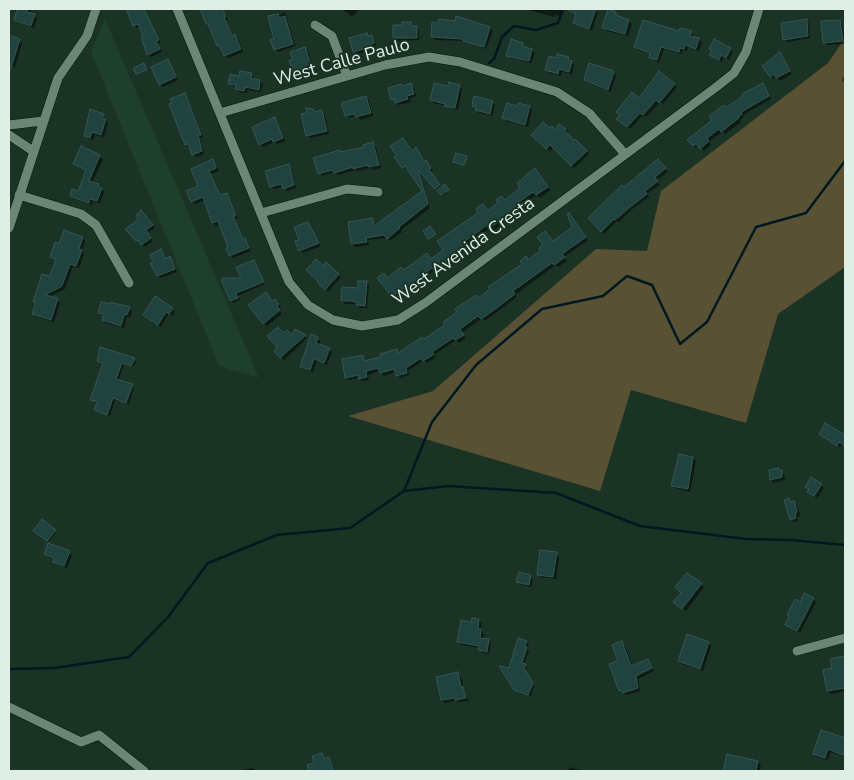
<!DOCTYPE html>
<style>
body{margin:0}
#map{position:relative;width:854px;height:780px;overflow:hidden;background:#1a3324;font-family:"Nunito Sans",sans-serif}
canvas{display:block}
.frame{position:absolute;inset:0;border:10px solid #e0efe5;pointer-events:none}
</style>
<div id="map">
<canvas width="854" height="780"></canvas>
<div class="frame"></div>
</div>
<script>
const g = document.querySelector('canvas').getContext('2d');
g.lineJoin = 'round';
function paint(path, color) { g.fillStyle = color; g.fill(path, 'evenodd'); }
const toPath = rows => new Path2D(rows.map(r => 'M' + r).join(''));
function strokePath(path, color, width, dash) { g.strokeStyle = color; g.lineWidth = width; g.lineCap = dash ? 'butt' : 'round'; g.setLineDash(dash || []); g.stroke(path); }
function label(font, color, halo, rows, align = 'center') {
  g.font = font + ' "Nunito Sans",sans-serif'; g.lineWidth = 4; g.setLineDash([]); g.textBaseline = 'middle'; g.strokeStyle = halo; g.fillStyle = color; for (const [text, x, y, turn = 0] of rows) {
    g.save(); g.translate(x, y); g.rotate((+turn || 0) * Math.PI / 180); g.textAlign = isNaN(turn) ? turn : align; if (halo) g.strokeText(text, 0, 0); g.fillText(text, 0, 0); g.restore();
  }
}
paint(toPath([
 [105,19,259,378,219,366,91,52]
]), '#1e3f2c');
paint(toPath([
 [845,38,845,74,842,81,845,82,845,267,778,314,746,423,631,390,600,491,348,416,433,391,596,249,647,251,661,191,828,63]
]), '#595134');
paint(toPath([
 [15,9,32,9,30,14,37,18,34,28,18,22,15,19,17,14,15,12],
 [127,9,144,9,161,43,158,44,162,52,151,57,148,54,145,36,140,26,137,28,134,25],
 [201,9,224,9,228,20,226,20,233,37,235,35,238,38,243,52,228,58,225,56,207,24],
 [342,9,360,9,352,17],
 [525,9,562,9,560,16,555,14,554,17],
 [573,9,593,9,598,12,592,31,578,25,575,22,577,15,573,11],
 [283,12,286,14,295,46,278,52,275,49,275,39,270,17,280,15],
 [616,13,619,17,629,21,632,24,628,36,607,31,604,28],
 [806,20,809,23,810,38,787,42,784,39],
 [839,21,842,24,845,44,827,45,824,42],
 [410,23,413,27,416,27,419,30,419,40,398,41,395,38,404,26],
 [490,28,493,31,486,49,465,41,435,40,432,37],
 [691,32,694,35,693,38,702,42,699,51,688,47,687,51,683,50,682,54,664,49,659,62,653,60,650,57,651,54,638,50,635,47,680,33],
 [367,34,374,39,376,46,373,47,374,50,357,54,354,51],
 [9,37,19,40,22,43,15,67,9,65],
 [522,44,525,48,532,50,535,53,531,63,511,58,508,56],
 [710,48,730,49,733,52,729,60,724,57,722,62,711,55,713,51],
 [305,49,308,51,316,76,299,80,296,77,294,61],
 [780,54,792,74,780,81,776,77,774,79,771,76],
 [568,58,574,65,572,74,562,72,561,76,549,73,546,70,557,59],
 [168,61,178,80,163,87,160,84],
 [613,72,616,75,611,92,588,83,585,80],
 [251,75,254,77,254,80,260,81,263,84,261,92,247,90,247,93,239,92,237,87,232,86,230,83,240,77],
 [762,84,771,99,743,115,744,117,740,120,741,122,725,134,723,131,709,142,711,145,704,151,699,146,696,148,694,146,727,109],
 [401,85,403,87,411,85,414,88,416,96,410,99,411,102,399,105,392,99],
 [674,85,677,87,663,104,660,102,646,117,643,115,630,129,618,118,640,100],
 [459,86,462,89,458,110,434,103,431,100,449,88],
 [184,95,187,97,203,138,200,138,204,154,196,157,190,147,189,148,186,145],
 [366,97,369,100,373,116,360,120,357,116,349,118,346,115],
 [492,102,495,105,492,116,479,113,473,105],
 [530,107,532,110,528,127,507,121,504,118,518,108],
 [313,111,315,113,322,112,325,115,329,134,310,138,307,135],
 [103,115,108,123,104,137,95,135,93,140,88,138,86,136],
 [274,118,277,121,285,141,277,144,275,142,263,147,260,144],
 [551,129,555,131,565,130,568,132,566,134,574,142,575,140,589,154,574,168,554,147,550,151,533,135],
 [373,144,376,147,381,168,373,170,371,168,357,171,356,170,338,175,335,172,322,176,320,173,342,153,365,148],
 [82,148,103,159,92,183,98,185,104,192,100,203,93,201,92,205,74,198,71,195,79,193,87,171,75,164],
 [416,149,433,171,431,173,442,188,445,186,449,191,443,196,419,170,430,208,401,230,402,232,390,241,388,238,368,240,369,245,355,247,352,244,373,220,376,226,424,191,408,169,406,170,396,157,412,152],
 [212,161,219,171,211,174,221,196,226,194,229,197,238,218,235,219,244,240,248,243,251,251,233,258,230,255,230,248,220,224,216,226,213,223,205,200,195,204,192,201],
 [658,161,668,172,656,181,660,185,647,194,649,197,631,210,619,222,617,221,604,234,589,218],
 [289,166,291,169,296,188,287,191,283,187,274,189,271,186],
 [535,169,550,190,540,198,537,195,520,205,521,206,500,226,493,230,490,228,467,245,470,248,447,265,448,267,443,270,441,268,437,271,435,270,415,285,417,288,411,292,409,289,395,299,392,297,388,279,432,260,488,212,505,202,522,188],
 [144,215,155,228,147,233,153,241,145,247,137,240],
 [572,218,588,240,564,257,567,261,558,267,556,265,515,295,517,297,485,321,482,318,462,333,466,338,459,343,456,340,434,355,436,357,427,363,424,360,408,371,410,375,400,378,396,372,384,376,379,371,368,375,369,380,362,381,360,378,349,380,346,377,363,357,366,362,397,351,400,354,424,341,447,325,573,227],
 [307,223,321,246,303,253,300,250,301,241],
 [83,238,85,241,82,251,84,254,79,268,73,266,65,289,48,297,57,300,60,303,54,322,37,317,34,314,37,303,35,301,51,278,57,260,51,256,60,245],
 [161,251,166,260,170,258,172,261,177,272,161,278,158,276,155,263],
 [254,261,265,284,238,296,240,300,233,303,231,301],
 [326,264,341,277,328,292,319,282],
 [366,282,369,285,367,308,360,308,354,304,345,304,342,301],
 [273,302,278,303,281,308,279,309,282,314,267,326,264,323],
 [129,309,132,311,130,318,127,317,124,328,106,323,103,320,104,316,99,312],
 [172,309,175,312,173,316,169,313,161,327,145,315],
 [284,334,292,337,305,336,307,338,284,360,276,351],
 [312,336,321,341,319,345,329,349,332,352,327,365,317,361,313,372,304,369,301,366],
 [134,359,136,362,133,367,124,364,118,381,134,388,129,404,115,400,110,416,98,412,95,410,97,404,92,400,104,364,98,360],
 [825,425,845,437,845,446,842,444,840,447,820,434],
 [693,458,696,461,690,492,675,488,672,486],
 [771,471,781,471,784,474,785,480,774,483,771,480],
 [821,485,824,488,817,498,812,495],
 [788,499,797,505,800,514,799,517,797,517,798,521,794,522,791,519],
 [43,521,56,532,49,541,35,531],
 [69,553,72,555,67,568,57,564,54,561,55,560,45,554],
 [556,554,559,557,556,579,541,577,538,574],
 [688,575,704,587,686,611,678,605,683,593],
 [530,576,533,579,531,587,520,584,517,581],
 [813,599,816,602,800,633,789,628,786,625,800,603],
 [479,620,482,623,480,630,484,634,483,640,488,640,491,643,489,654,482,653,479,648,461,645,458,642,472,623],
 [526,642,529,644,527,649,529,651,524,665,527,668,525,671,534,686,531,696,518,692,515,689,510,670],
 [622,643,625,645,633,667,647,660,654,671,638,679,640,691,626,695,620,690,620,662],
 [708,643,711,646,703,671,682,664,679,661],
 [845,657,845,691,831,694,828,691,834,669,832,660],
 [458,674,461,677,468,701,459,702,457,700,445,703,442,700],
 [822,731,845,739,845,757,831,752,827,760,817,757,814,754],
 [321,755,325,760,329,759,332,762,335,771,310,771,309,766,316,764],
 [728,756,758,762,761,765,759,771,725,771],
 [570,767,583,771,584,771,568,771],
 [253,768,256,771,238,771]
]), '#0007');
strokePath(toPath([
 [489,63,494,59,502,37,514,26,536,30,558,23,563,9],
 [404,491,448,486,556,493,640,526,746,539,791,540,845,545],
 [9,669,54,668,129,657,168,617,208,563,277,535,350,528,404,491,432,422,476,365,542,309,603,296,627,276,652,285,680,344,707,322,756,227,806,213,845,161]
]), '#001920', 2.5);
const building = toPath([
 [17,9,28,9,27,12,35,14,31,26,14,20,17,9],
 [126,9,144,9,159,40,156,41,160,49,147,55,141,37,143,36,138,24,133,26,126,9],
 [200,9,223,9,226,17,224,17,232,36,235,34,241,49,224,56,219,45,217,46,208,24,206,24,200,9],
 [567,9,596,9,589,29,573,23,576,14,567,9],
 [608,9,616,12,616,15,629,20,625,34,602,28,608,9],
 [278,14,279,18,285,16,293,44,274,50,270,40,274,39,268,16,278,14],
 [456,16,490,27,484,47,463,41,463,39,431,37,432,22,438,23,439,19,455,21,456,16],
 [807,19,808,36,783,40,781,23,807,19],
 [643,20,679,31,680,28,692,31,690,36,699,38,696,49,685,45,684,49,680,48,679,52,661,47,657,60,649,58,650,53,634,47,643,20],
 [840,20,843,41,823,43,821,21,840,20],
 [402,22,411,22,411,26,417,26,417,38,393,38,393,25,402,25,402,22],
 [367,33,368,36,372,35,374,43,371,44,372,47,353,52,349,38,367,33],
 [9,35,20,39,10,71,9,71,9,35],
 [511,39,523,43,522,46,532,49,529,61,506,56,511,39],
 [714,39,731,48,726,58,721,55,719,60,709,55,712,50,709,49,714,39],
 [305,47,314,73,295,78,289,60,293,60,290,52,305,47],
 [780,52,790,71,776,78,774,74,770,77,762,66,780,52],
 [557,54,569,57,568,60,572,61,569,72,559,69,558,74,545,70,549,56,556,58,557,54],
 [168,59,176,77,159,85,151,67,168,59],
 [144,63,147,70,136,74,133,68,144,63],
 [589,63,614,71,608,90,584,80,589,63],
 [240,71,252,73,251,78,260,80,259,90,245,87,244,91,235,89,236,85,228,84,230,74,239,76,240,71],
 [659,71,675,84,659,103,656,100,643,115,640,113,627,127,616,119,620,115,616,112,632,92,639,98,659,71],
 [449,82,460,85,455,108,444,106,445,104,430,100,434,83,448,86,449,82],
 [411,83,414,94,407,96,408,99,395,103,394,99,391,100,388,88,401,84,402,86,411,83],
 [763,83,769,96,741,112,742,114,738,117,739,118,721,132,719,129,707,138,709,141,700,149,696,144,693,146,687,140,712,120,709,116,724,105,727,107,743,96,742,94,763,83],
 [185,93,201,135,198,135,202,151,192,155,188,144,185,145,169,104,172,103,170,99,185,93],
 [366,96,371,113,356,117,354,114,345,116,341,103,366,96],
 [474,96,493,101,490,114,475,110,476,107,472,106,474,96],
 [507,103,517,106,518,103,530,106,525,125,502,118,507,103],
 [306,108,313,109,314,112,322,110,327,131,306,136,301,114,307,113,306,108],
 [90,109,104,114,102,119,106,119,101,135,92,132,90,138,84,136,90,109],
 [275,117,283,138,273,142,272,139,259,145,252,127,275,117],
 [543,122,550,128,552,126,555,129,559,124,566,129,564,130,574,140,575,139,587,151,571,166,550,145,546,149,531,135,543,122],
 [403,138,412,151,416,147,424,161,426,160,431,168,429,169,440,185,435,189,418,170,428,204,399,227,400,228,387,239,384,235,366,238,367,242,351,244,348,222,373,218,374,226,422,191,405,166,402,168,394,157,396,155,390,146,403,138],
 [373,142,379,165,368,167,368,165,353,169,353,167,334,173,332,170,318,174,313,158,340,150,341,152,364,147,363,145,373,142],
 [81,146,100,155,89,181,99,184,98,187,102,188,97,201,90,199,89,203,70,196,72,189,78,191,86,170,73,164,81,146],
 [456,153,467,156,464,165,453,162,456,153],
 [213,159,216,168,209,171,220,195,227,193,236,216,233,216,243,239,245,238,249,248,229,256,226,248,228,247,218,221,212,223,203,197,191,202,186,191,198,186,191,169,213,159],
 [658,159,666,168,655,177,658,181,645,191,647,194,629,208,615,220,614,219,601,232,588,218,622,185,624,187,658,159],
 [289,164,294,185,283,189,281,184,270,187,265,171,289,164],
 [535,168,548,187,536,195,533,192,519,202,520,203,497,223,489,228,487,225,465,241,468,245,445,262,446,263,440,268,438,266,433,269,432,268,413,282,415,284,407,290,405,287,392,297,377,278,384,273,387,278,401,267,404,270,427,253,431,259,443,250,437,241,478,213,476,209,483,204,488,211,498,202,496,200,501,196,505,200,520,188,517,183,535,168],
 [445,184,449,190,441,195,437,190,445,184],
 [141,210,153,225,146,230,151,238,141,245,138,240,136,241,125,229,138,220,136,215,141,210],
 [569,213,586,237,562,254,565,257,554,265,552,263,513,291,515,294,494,310,481,319,478,316,460,329,464,335,455,340,453,338,432,352,434,354,423,361,421,358,406,368,407,373,396,376,394,369,380,373,378,368,366,371,367,377,358,379,359,375,345,378,342,359,363,355,364,361,381,357,380,354,397,349,398,353,422,337,424,339,445,325,443,322,457,312,455,309,476,295,479,298,490,289,488,287,522,264,520,261,526,256,528,260,540,251,539,248,543,245,537,237,545,231,553,241,567,231,572,227,567,214,569,213],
 [308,222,319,243,299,251,295,241,299,240,294,227,308,222],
 [430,226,436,234,428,239,423,231,430,226],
 [64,230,83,237,79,249,82,250,76,266,70,264,62,286,45,295,58,298,51,320,32,314,36,302,33,302,42,274,50,276,56,259,50,257,55,242,59,244,64,230],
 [161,249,165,259,170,256,175,269,157,276,150,263,153,262,150,255,161,249],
 [316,259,324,266,326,262,339,274,325,290,317,282,318,281,306,270,316,259],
 [254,260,264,282,236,293,238,298,230,301,222,282,222,278,241,278,236,267,254,260],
 [358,281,367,281,365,306,356,305,356,302,350,301,341,301,342,287,358,288,358,281],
 [266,292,272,301,275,299,279,304,277,306,280,310,263,324,248,305,266,292],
 [155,296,173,308,169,314,166,312,158,325,143,315,155,296],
 [101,302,110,304,110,302,130,307,127,315,124,315,121,326,102,320,104,314,98,313,101,302],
 [278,327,284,333,287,330,292,335,295,329,306,335,280,358,274,351,277,347,267,336,278,327],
 [311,334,318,337,316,343,330,348,324,363,314,359,310,370,300,367,311,334],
 [100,347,135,358,131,366,122,363,116,379,133,384,126,403,113,398,107,415,94,410,97,402,90,400,103,363,97,361,100,347],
 [825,423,845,435,845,446,839,442,837,446,819,434,825,423],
 [679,454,693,457,688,489,671,486,679,454],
 [778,468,779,470,782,470,782,477,770,480,769,470,778,468],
 [811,477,822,484,814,496,807,492,809,489,805,487,811,477],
 [789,498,790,502,794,501,797,510,796,514,795,514,796,518,790,520,784,500,789,498],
 [42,519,56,530,47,541,33,531,42,519],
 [48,543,70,551,64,566,53,562,54,558,44,554,48,543],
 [540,550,557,552,553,577,537,575,540,550],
 [519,572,531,575,529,585,516,582,519,572],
 [687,573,702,583,682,609,673,602,681,593,675,587,687,573],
 [804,593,814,598,797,631,785,625,789,616,787,615,795,599,800,602,804,593],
 [472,618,479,619,478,629,481,629,480,638,489,639,487,652,478,650,479,646,457,642,461,620,471,622,472,618],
 [687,634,709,642,700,669,678,661,687,634],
 [518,638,527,641,525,646,527,647,522,663,526,664,524,668,533,683,528,695,514,690,499,666,509,668,518,638],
 [622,641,631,666,648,659,652,668,636,676,638,688,623,693,621,690,619,691,609,664,618,661,612,645,622,641],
 [845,656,845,688,827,691,823,670,832,668,830,659,845,656],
 [458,672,461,687,463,686,466,698,455,700,455,698,441,700,436,677,458,672],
 [821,730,845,738,845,756,828,749,825,758,813,754,821,730],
 [322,753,324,759,329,757,334,771,309,771,307,765,314,763,312,756,322,753],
 [727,754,758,761,756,771,723,771,727,754]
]);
paint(building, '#20433f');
strokePath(building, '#345754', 1);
const minor = toPath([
 [177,9,289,282,308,305,333,320,362,326,398,320,425,303,715,88,734,73,746,52,759,9],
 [315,25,332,36,347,76],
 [220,113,385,65,429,57,460,62,557,92,589,113,625,154],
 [9,125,43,121],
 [9,135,33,151],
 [19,195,81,214,96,225,129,283],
 [261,213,347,189,378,192],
 [9,228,58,78,87,36,96,9],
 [797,651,845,638],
 [9,707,81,742,99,735,144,771]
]);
strokePath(minor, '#031a0d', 10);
strokePath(minor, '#6b8675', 9);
label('18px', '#e0efe5', '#1a3324', [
 ["West Calle Paulo",342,63,-15],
 ["West Avenida Cresta",464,252,-36]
]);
</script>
